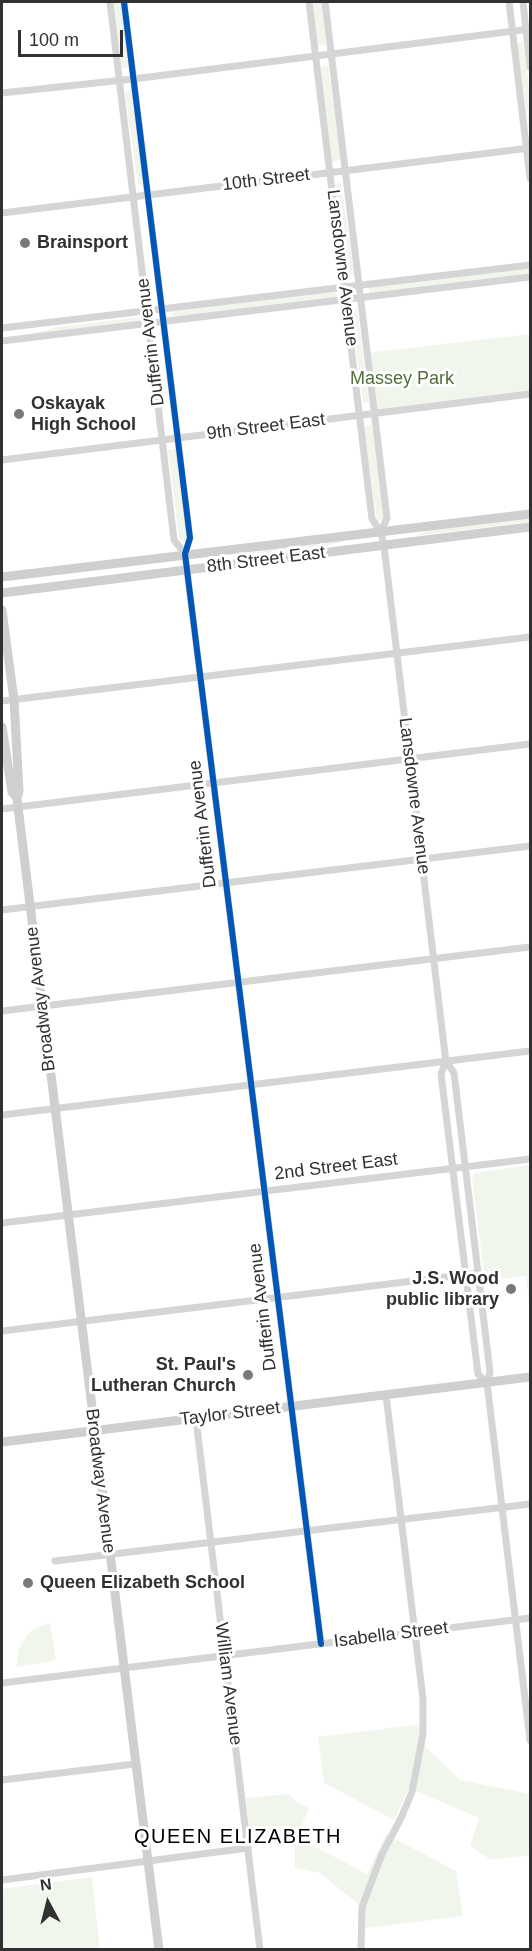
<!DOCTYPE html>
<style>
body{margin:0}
#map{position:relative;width:532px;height:1951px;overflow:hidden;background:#fff;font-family:Helvetica,sans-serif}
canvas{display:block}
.frame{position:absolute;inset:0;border:3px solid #313131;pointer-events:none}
.north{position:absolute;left:18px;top:1873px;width:60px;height:60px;-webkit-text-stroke:4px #fff;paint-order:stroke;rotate:353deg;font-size:16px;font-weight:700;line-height:24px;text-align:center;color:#313131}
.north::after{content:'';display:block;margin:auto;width:21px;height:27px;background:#313131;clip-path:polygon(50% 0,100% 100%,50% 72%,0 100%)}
.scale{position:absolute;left:18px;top:30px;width:105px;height:27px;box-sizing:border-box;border:3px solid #313131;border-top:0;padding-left:8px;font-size:18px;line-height:21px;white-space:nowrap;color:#313131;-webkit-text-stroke:4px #fff;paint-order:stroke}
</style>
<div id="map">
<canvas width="532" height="1951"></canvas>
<div class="frame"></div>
<div class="north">N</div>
<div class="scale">100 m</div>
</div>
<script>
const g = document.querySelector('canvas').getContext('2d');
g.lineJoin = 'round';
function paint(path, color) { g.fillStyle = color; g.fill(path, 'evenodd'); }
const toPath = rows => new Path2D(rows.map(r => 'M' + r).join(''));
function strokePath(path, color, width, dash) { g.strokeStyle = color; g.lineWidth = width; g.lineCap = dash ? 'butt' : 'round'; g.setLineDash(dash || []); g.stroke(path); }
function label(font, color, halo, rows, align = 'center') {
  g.font = font + ' Helvetica,sans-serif'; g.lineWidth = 6; g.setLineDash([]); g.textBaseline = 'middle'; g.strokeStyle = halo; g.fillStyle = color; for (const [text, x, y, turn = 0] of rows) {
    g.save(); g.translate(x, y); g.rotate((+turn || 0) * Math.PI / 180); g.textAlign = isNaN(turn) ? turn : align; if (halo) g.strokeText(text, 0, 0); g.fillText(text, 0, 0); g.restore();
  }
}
paint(toPath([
 [114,2,122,2,129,68,122,68],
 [312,2,322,2,326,46,317,45],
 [523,41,530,95,530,138,517,43],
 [328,65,341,159,332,162,320,68],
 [131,90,144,184,138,185,125,92],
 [341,182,354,275,348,277,335,184],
 [530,267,530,275,369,293,369,287],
 [335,291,337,297,173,318,172,313,173,311],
 [357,309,369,401,363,403,351,311],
 [140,317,141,321,28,335,58,327],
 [530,334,530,394,374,414,367,353],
 [372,424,384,519,377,521,364,427],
 [176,449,187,536,186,540,183,542,179,537,168,450],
 [530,518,530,522,415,536,430,530],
 [341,541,342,542,311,549,242,558,242,556,265,550],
 [530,1165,530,1312,526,1276,485,1281,472,1177,475,1173],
 [50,1623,56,1659,53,1661,16,1667,19,1649,27,1635,36,1628],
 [423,1724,425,1746,460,1780,530,1794,530,1855,491,1860,470,1846,479,1818,409,1788,394,1820,324,1783,318,1737],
 [289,1794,295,1801,309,1808,297,1837,367,1874,386,1834,456,1871,463,1916,359,1929,362,1907,320,1873,295,1868,295,1846,278,1842,251,1843,246,1798],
 [92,1877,100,1949,2,1949,2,1889]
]), '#f1f6ed');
strokePath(toPath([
 [110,2,174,540,185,554],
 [124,2,190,538,185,554,321,1644],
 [309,2,372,519,381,532,384,546,445,1054,446,1061,441,1074,478,1374,487,1383],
 [325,2,387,518,381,532],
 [509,2,530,178],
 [523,2,530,67],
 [2,93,133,79,530,29],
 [2,213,530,148],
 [2,328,530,265],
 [2,341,530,277],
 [2,460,530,394],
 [2,701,530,637],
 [2,809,530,744],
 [2,910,530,846],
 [2,1011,530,947],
 [446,1061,454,1073,490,1372,487,1383,488,1391,530,1740],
 [2,1115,530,1051],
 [2,1223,530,1159],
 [2,1331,479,1273],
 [196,1419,260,1950],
 [55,1561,530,1504],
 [2,1683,530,1618],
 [2,1780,135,1764],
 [2,1880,248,1848],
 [361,1950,362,1907,382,1854,401,1818,412,1792,423,1734,423,1699,386,1395]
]), '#d5d5d5', 7);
strokePath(toPath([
 [2,577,530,514],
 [2,593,530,527],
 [2,610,14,700,19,791,17,798,18,807,159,1950],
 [2,727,12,792,17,798],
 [2,1442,530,1377]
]), '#cfcfcf', 9);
strokePath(toPath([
 [124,2,190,538,185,554,321,1644]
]), '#0057b8', 6);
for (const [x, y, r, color] of [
 [25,243,6,"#797979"],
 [19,414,6,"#797979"],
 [511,1289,6,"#797979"],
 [248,1375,6,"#797979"],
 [28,1583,6,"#797979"]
]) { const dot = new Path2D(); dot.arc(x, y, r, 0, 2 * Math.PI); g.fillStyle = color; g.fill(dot); strokePath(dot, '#fff', 2); }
label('18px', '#313131', '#fff', [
 ["10th Street",266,180,-7],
 ["Lansdowne Avenue",342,268,83],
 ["Dufferin Avenue",151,342,-97],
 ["9th Street East",266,427,-7],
 ["8th Street East",266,560,-7],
 ["Lansdowne Avenue",414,796,83],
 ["Dufferin Avenue",203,824,-97],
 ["Broadway Avenue",41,999,-97],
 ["2nd Street East",336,1167,-7],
 ["Dufferin Avenue",263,1307,-97],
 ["Taylor Street",230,1414,-7],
 ["Broadway Avenue",100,1481,83],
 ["Isabella Street",391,1635,-7],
 ["William Avenue",228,1684,83]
]);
label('bold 18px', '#313131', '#fff', [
 ["Brainsport",37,243],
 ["Oskayak",31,404],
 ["High School",31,425],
 ["J.S. Wood",499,1279,"right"],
 ["public library",499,1300,"right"],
 ["St. Paul's",236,1365,"right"],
 ["Lutheran Church",236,1386,"right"],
 ["Queen Elizabeth School",40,1583]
], 'left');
label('18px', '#506f3b', '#fff', [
 ["Massey Park",402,379]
]);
g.letterSpacing = '1.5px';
label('20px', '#000', '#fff', [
 ["QUEEN ELIZABETH",238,1837]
]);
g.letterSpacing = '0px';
</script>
